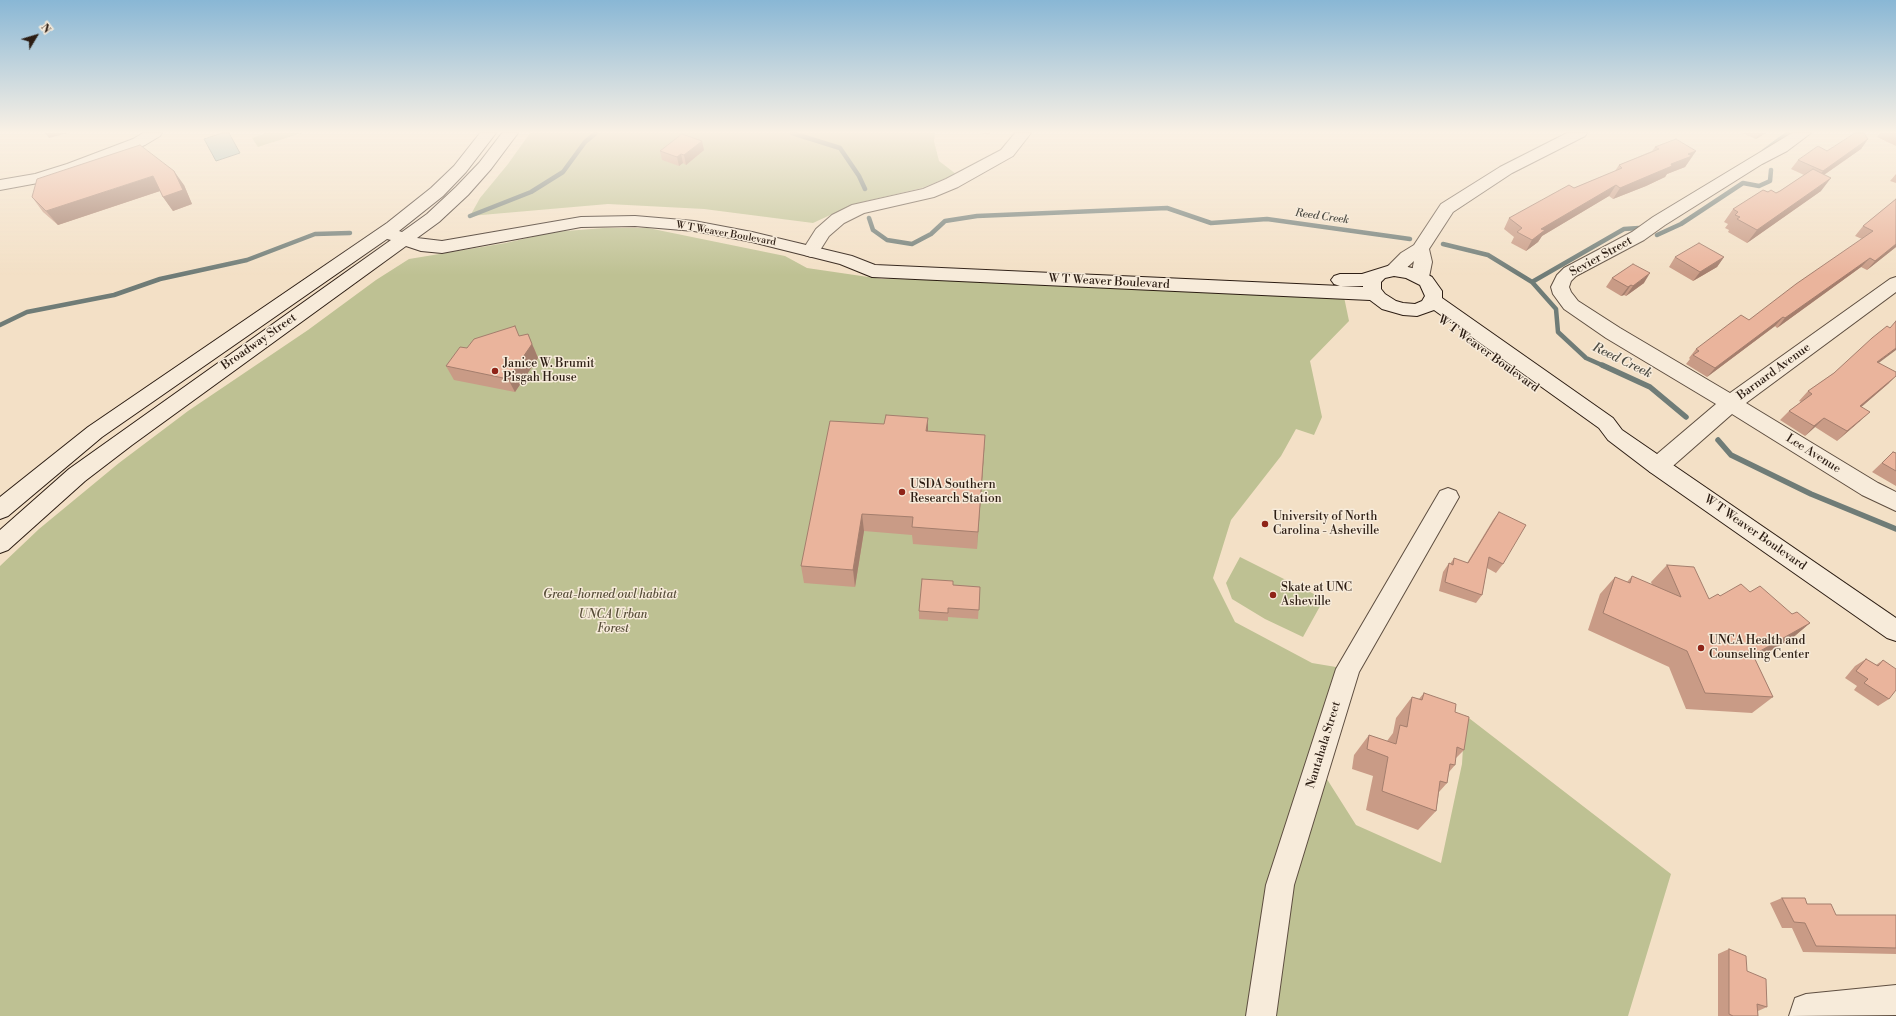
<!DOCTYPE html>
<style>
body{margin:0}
#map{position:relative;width:1896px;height:1016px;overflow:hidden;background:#f3e0c6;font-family:"Libre Bodoni",serif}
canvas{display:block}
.north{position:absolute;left:16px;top:16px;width:40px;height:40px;-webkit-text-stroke:3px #f7ebda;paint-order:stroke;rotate:52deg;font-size:11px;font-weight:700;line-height:16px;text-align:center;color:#2c1d13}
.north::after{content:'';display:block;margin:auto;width:14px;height:18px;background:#2c1d13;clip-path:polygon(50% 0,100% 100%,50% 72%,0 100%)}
</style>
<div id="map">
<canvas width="1896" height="1016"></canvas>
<div class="north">N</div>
</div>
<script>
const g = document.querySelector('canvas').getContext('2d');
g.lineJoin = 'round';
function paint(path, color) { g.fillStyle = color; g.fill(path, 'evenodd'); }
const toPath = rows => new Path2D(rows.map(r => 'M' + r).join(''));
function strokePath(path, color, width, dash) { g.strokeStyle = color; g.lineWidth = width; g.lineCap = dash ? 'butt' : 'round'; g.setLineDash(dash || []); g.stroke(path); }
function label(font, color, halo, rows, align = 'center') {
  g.font = font + ' "Libre Bodoni",serif'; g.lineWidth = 3; g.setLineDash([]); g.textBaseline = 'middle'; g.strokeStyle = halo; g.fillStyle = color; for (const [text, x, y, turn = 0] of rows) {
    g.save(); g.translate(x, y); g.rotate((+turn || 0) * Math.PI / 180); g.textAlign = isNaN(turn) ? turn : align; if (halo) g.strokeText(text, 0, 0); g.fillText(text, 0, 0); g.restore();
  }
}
paint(toPath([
 [266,133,302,133,258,147,252,138],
 [530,133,935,133,934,141,939,161,956,174,922,188,854,204,813,223,704,209,608,204,470,216,480,198,508,164],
 [604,228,648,228,785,256,807,268,882,279,1095,281,1344,297,1349,321,1310,361,1322,417,1314,435,1296,429,1281,456,1231,520,1213,578,1235,622,1312,663,1348,669,1318,765,1356,825,1441,863,1462,764,1465,715,1671,874,1628,1016,0,1016,0,566,39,529,119,463,188,411,308,330,376,280,409,259,506,243,553,232],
 [1240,557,1324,599,1303,637,1265,619,1232,599,1226,583]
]), '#bec193');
const water = toPath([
 [222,133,229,133,240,153,216,161,204,139,222,133]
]);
paint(water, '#9cbcb9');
strokePath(water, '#6f7c77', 1);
strokePath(toPath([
 [792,133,840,148,859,176,865,189],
 [1764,151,1788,133],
 [470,216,531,192,563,172,585,142,596,133],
 [869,218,873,230,887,240,912,244,931,234,945,221,977,216,1167,208,1211,223,1267,219,1410,239],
 [1657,235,1681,224,1743,183,1759,186,1770,181,1771,170],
 [1443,244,1488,255,1532,282,1556,309,1558,332,1586,358,1604,366],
 [1532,282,1624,229,1639,228],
 [0,325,27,312,114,295,160,279,247,260,315,234,350,233]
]), '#6f7c77', 4.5);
strokePath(toPath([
 [1602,365,1650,387,1686,417],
 [1718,440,1731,455,1811,494,1896,529]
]), '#6f7c77', 5.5);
const street = toPath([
 [143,133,162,133,160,136,145,145,79,170,38,183,0,190,0,180,35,174,67,164,133,139,143,133],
 [1015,133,1031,133,1013,156,958,187,934,197,864,213,844,223,829,236,817,255,811,257,805,255,802,251,816,229,832,215,852,205,923,189,946,179,1001,150,1015,133],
 [1567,133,1587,133,1585,136,1512,173,1453,212,1429,249,1432,262,1429,277,1426,281,1420,283,1414,281,1411,277,1414,261,1400,274,1394,276,1388,274,1385,270,1388,266,1401,253,1414,245,1441,204,1500,167,1567,133],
 [1792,133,1811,133,1787,151,1762,164,1665,225,1644,240,1576,276,1571,281,1569,287,1571,292,1578,301,1620,328,1730,393,1890,279,1896,277,1896,292,1746,403,1878,483,1896,492,1896,511,1862,495,1732,414,1666,472,1658,474,1650,472,1647,466,1650,460,1716,404,1606,338,1564,309,1553,294,1551,287,1557,275,1564,268,1632,232,1653,217,1792,133],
 [1448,488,1456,491,1459,497,1359,672,1294,885,1276,1016,1246,1016,1266,885,1336,669,1440,491,1448,488],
 [1896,985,1896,1015,1789,1016,1795,998,1806,994,1896,985]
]);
const secondary = toPath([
 [480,133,496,133,466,172,443,196,399,231,402,232,427,214,456,187,479,163,502,133,518,133,491,169,468,195,439,222,417,238,442,241,581,217,635,216,694,221,752,232,852,256,875,265,1363,287,1363,286,1340,286,1334,284,1331,280,1334,276,1340,274,1362,274,1394,264,1417,269,1432,277,1442,291,1442,298,1613,418,1622,430,1896,618,1896,641,1887,638,1650,472,1608,440,1599,428,1434,310,1417,316,1403,315,1382,309,1370,300,872,277,840,264,752,242,694,231,635,226,581,227,442,253,421,251,406,246,132,445,85,481,8,550,0,553,0,530,69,469,391,240,387,239,102,437,8,516,0,519,0,497,88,427,387,223,431,188,454,166,480,133],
 [1394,276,1406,278,1420,285,1425,296,1422,301,1415,304,1403,303,1396,301,1385,294,1381,289,1381,282,1385,278,1394,276]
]);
strokePath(street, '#5e4e40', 2);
strokePath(secondary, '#2c1d13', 2);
paint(street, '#f7ebda');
paint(secondary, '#f7ebda');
paint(toPath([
 [980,133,990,133,988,135],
 [1742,133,1766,133,1756,139],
 [1880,133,1896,133,1896,146,1877,137],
 [1868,139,1861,149,1824,175,1821,191,1747,243,1728,232,1729,230,1725,228,1728,224,1724,222,1733,209,1768,192,1776,193,1780,191,1804,175,1791,169,1798,160,1827,151],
 [1655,147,1696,151,1685,167,1667,174,1665,177,1646,186,1613,199,1609,196,1542,236,1538,242,1526,251,1511,243,1514,237,1504,229,1509,218,1574,188,1615,171,1619,165,1652,151],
 [704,150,686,165,683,163,679,166,662,160,660,151],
 [1896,174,1896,183,1890,181],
 [184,185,192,204,173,211,163,197,160,191,58,225,43,212,32,197],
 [1896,199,1896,247,1867,270,1861,267,1777,328,1775,326,1707,377,1686,364,1690,359,1689,358,1696,349,1749,320,1862,239,1855,236,1863,226],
 [1675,257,1724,257,1717,267,1693,281,1669,267],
 [1612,278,1644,283,1626,296,1624,295,1621,296,1606,287],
 [519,336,534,348,538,358,515,392,454,380,446,366],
 [1879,363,1889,383,1861,407,1860,421,1837,441,1815,427,1805,436,1780,420,1789,411,1801,402,1799,401,1808,391,1834,373],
 [928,432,985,435,984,453,977,549,913,544,912,535,864,531,855,587,804,583,801,566],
 [1893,452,1896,453,1896,486,1872,472],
 [1499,512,1503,564,1496,573,1487,568,1482,595,1476,603,1439,591,1443,572,1449,563,1450,564,1454,558,1467,563,1493,520],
 [1667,565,1709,599,1720,596,1750,592,1810,623,1790,640,1755,659,1773,697,1752,713,1686,709,1669,667,1588,630,1600,594,1615,577,1627,582,1632,576,1652,585,1651,582],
 [953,585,980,587,978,619,948,617,948,621,919,619,919,611],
 [1866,659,1876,665,1883,660,1889,699,1878,706,1854,690,1857,686,1845,678,1855,666],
 [1424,693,1455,712,1464,750,1455,759,1455,765,1449,772,1447,783,1439,792,1436,811,1418,830,1366,810,1373,776,1352,769,1354,755,1369,735,1387,741,1393,733,1396,718,1412,697,1419,699],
 [1782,898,1807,904,1836,915,1896,915,1896,954,1803,952,1792,928,1782,928,1770,903],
 [1729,949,1747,971,1767,1007,1758,1011,1758,1016,1718,1016,1718,954]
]), '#c99b86');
paint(toPath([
 [45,133,69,133,49,138],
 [1760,133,1766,133,1756,139],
 [1868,139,1861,149,1815,181,1823,171],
 [702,141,704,150,686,165,684,155],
 [1696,151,1685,167,1667,174,1665,177,1646,186,1613,199,1620,188,1671,164,1688,154],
 [681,154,683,163,679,166,677,157],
 [174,171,184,185,192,204,173,211,163,197],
 [153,176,163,190,58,225,46,211],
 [1831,178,1821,191,1747,243,1757,230],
 [1616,185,1609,196,1542,236,1538,242,1526,251,1532,240,1541,229],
 [1896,244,1896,247,1867,270,1875,261],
 [1724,257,1717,267,1693,281,1700,272],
 [1870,258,1861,267,1777,328,1785,318],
 [1650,273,1644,283,1626,296,1633,286],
 [1631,285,1624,295,1621,296,1628,287],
 [1783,317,1775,326,1707,377,1715,368],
 [528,334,538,358,515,392,508,379],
 [1896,348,1896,350,1868,371,1877,362],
 [1896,376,1889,383,1851,416,1860,406],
 [1870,412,1860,421,1837,441,1847,431],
 [928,418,928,436,926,431],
 [1824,418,1815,427,1805,436,1814,426],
 [985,435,984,453,977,549,978,532],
 [862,514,864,531,855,587,853,570],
 [1810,623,1790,640,1733,671,1753,655]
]), '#a47e6d');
const building = toPath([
 [1855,133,1864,133,1868,139,1823,171,1798,160,1818,146,1827,151,1855,133],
 [682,134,702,141,684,155,681,154,677,157,660,151,682,134],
 [1676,139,1696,151,1688,154,1692,156,1671,164,1672,166,1653,174,1620,188,1616,185,1541,229,1545,230,1532,240,1517,232,1522,228,1509,218,1569,185,1574,188,1622,168,1619,165,1659,149,1655,147,1676,139],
 [140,145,174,171,183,190,163,197,153,176,46,211,32,197,37,179,140,145],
 [1813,169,1831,178,1757,230,1737,219,1740,217,1735,215,1738,212,1733,209,1763,190,1768,192,1771,190,1776,193,1780,191,1813,169],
 [1896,199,1896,244,1875,261,1870,258,1785,318,1783,317,1715,368,1693,355,1699,351,1696,349,1741,315,1749,320,1796,284,1873,231,1863,226,1896,199],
 [1699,243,1724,257,1700,272,1675,257,1699,243],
 [1633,264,1650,273,1633,286,1631,285,1628,287,1612,278,1633,264],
 [1896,321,1896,348,1877,362,1896,372,1896,376,1860,406,1870,412,1847,431,1824,418,1814,426,1789,411,1812,394,1808,391,1834,373,1872,338,1887,326,1890,328,1896,321],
 [515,326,519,336,528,334,532,344,508,379,446,366,460,347,467,348,474,339,515,326],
 [886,415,928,418,926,431,985,435,978,532,912,527,913,517,862,514,853,570,801,566,830,421,884,424,886,415],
 [1893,452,1896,453,1896,471,1882,463,1893,452],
 [1499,512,1526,525,1503,564,1489,557,1482,595,1445,582,1449,563,1453,565,1454,558,1468,563,1499,512],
 [1667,565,1694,567,1709,599,1718,594,1720,596,1741,584,1750,592,1760,586,1792,614,1797,612,1810,623,1753,655,1773,697,1705,693,1687,651,1603,613,1615,577,1630,583,1632,576,1681,597,1667,565],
 [922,579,953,581,953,585,980,587,979,610,948,608,948,613,919,611,922,579],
 [1866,659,1878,666,1883,660,1896,669,1896,690,1889,699,1864,683,1868,679,1856,671,1866,659],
 [1424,693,1456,704,1455,712,1469,717,1464,750,1457,747,1455,765,1450,764,1447,783,1440,781,1436,811,1382,791,1388,757,1367,749,1369,735,1396,744,1400,725,1407,727,1412,697,1422,700,1424,693],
 [1782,898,1805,898,1807,904,1831,904,1836,915,1896,915,1896,948,1816,946,1805,923,1794,922,1782,898],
 [1729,949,1746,956,1747,971,1766,979,1767,1007,1757,1004,1758,1016,1733,1016,1729,1014,1729,949]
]);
paint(building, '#eab49c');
strokePath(building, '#a47e6d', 1);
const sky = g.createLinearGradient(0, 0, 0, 275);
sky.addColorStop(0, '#89b7d5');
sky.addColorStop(0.48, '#faf1e5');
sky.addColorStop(1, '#faf1e500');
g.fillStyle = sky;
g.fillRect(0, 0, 1896, 275);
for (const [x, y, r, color] of [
 [495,371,4,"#8f2418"],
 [902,492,4,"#8f2418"],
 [1265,524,4,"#8f2418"],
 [1273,595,4,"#8f2418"],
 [1701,648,4,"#8f2418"]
]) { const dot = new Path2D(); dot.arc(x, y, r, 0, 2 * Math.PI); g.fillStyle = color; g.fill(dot); strokePath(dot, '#f7ebda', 1.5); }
label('10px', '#2c1d13', '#f7ebda', [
 ["W T Weaver Boulevard",726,234,10]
]);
label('italic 11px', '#4e4d45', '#f7ebda', [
 ["Reed Creek",1322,217,8]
]);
label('12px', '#2c1d13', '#f7ebda', [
 ["Sevier Street",1601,257,-29],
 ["W T Weaver Boulevard",1109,282,3],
 ["Broadway Street",259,342,-35],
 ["W T Weaver Boulevard",1488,354,36],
 ["Barnard Avenue",1774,372,-36],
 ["Lee Avenue",1813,454,32],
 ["W T Weaver Boulevard",1755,533,35],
 ["Nantahala Street",1324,745,-73]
]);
label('12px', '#2c1d13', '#f7ebda', [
 ["Janice W. Brumit",503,364],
 ["Pisgah House",503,378],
 ["USDA Southern",910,485],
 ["Research Station",910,499],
 ["University of North",1273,517],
 ["Carolina - Asheville",1273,531],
 ["Skate at UNC",1281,588],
 ["Asheville",1281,602],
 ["UNCA Health and",1709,641],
 ["Counseling Center",1709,655]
], 'left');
label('italic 12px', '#584e39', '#f7ebda', [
 ["Great-horned owl habitat",610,595],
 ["UNCA Urban",613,615],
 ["Forest",613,629]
]);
label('italic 13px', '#4e4d45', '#f7ebda', [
 ["Reed Creek",1622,361,26]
]);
</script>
